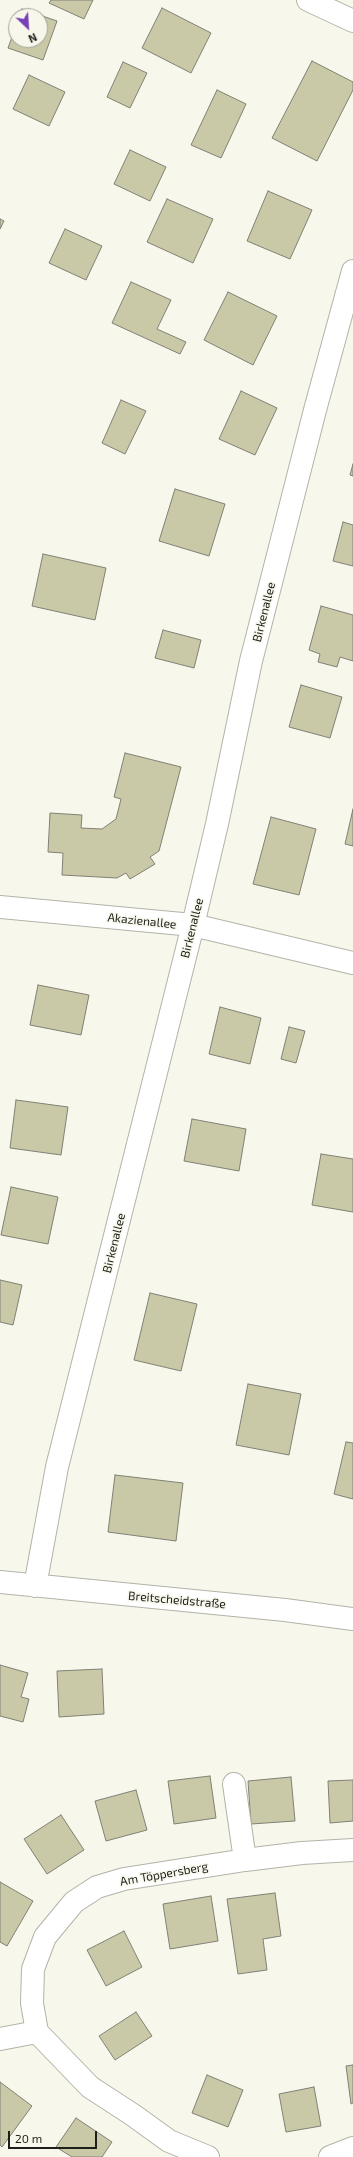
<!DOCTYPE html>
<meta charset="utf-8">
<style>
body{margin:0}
#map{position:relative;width:353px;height:2157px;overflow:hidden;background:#f7f7ec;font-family:"Exo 2",sans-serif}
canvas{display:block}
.north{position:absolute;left:8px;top:8px;width:40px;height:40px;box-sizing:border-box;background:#f7f7ec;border:1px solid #a0a098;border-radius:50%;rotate:155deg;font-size:11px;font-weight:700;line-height:16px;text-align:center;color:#1d1d19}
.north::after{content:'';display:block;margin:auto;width:14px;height:18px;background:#7740b7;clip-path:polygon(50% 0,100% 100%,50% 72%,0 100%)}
.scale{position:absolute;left:8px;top:2131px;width:89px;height:18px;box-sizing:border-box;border:2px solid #1d1d19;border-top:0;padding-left:5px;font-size:12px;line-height:14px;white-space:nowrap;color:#1d1d19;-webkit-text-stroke:3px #f7f7ec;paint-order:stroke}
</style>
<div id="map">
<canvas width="353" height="2157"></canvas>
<div class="north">N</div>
<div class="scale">20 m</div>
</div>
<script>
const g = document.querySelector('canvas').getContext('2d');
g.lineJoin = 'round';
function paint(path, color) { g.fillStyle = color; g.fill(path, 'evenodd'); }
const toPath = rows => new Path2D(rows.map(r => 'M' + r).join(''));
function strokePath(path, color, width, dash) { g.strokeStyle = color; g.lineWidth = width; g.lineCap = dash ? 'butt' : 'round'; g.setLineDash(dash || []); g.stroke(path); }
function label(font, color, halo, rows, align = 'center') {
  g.font = font + ' "Exo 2",sans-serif'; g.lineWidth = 3; g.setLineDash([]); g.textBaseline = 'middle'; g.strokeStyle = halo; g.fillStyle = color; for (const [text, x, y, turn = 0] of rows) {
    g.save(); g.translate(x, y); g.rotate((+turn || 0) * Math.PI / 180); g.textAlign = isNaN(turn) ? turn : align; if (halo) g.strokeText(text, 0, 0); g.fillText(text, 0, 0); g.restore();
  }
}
const building = toPath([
 [51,0,93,0,84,19,49,3,51,0],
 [162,8,211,33,191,73,142,48,162,8],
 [22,9,57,21,43,60,8,48,16,26,16,40,40,40,40,16,20,16,22,9],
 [312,61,353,82,353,90,317,161,272,138,312,61],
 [123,62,147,73,130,108,107,97,123,62],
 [29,75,65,92,49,126,13,109,29,75],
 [217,90,246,104,221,158,191,145,217,90],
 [130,150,166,167,150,201,114,184,130,150],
 [268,191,312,210,290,259,247,241,268,191],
 [167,199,213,219,193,263,147,242,167,199],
 [0,219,4,221,0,229,0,219],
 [65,229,102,246,86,280,49,263,65,229],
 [131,282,171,300,157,329,186,342,180,354,112,323,131,282],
 [228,292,277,316,253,365,204,340,228,292],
 [241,391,277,408,255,455,219,439,241,391],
 [121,400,146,411,125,454,102,443,121,400],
 [353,464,353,476,350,475,353,464],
 [175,489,225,504,209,556,159,541,175,489],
 [343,522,353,525,353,566,333,561,343,522],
 [43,554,106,568,95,620,32,606,43,554],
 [321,606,353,615,353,661,340,657,337,667,318,662,320,654,309,650,321,606],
 [163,630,201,640,194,668,155,658,163,630],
 [301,685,342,697,330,738,289,727,301,685],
 [125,753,181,767,159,851,150,857,155,864,130,879,126,873,117,878,62,875,63,853,48,852,50,813,82,815,81,828,102,829,116,819,121,799,114,797,125,753],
 [353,809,353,846,345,844,353,809],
 [271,817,316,829,299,895,253,884,271,817],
 [38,985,89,995,81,1035,30,1025,38,985],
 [220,1007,261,1018,250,1064,209,1054,220,1007],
 [289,1027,305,1031,296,1063,281,1059,289,1027],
 [16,1100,68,1107,61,1155,10,1148,16,1100],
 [192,1119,246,1129,239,1171,184,1161,192,1119],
 [321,1154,353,1159,353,1212,312,1205,321,1154],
 [11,1187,58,1197,48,1244,1,1235,11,1187],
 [0,1280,22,1285,13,1325,0,1322,0,1280],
 [150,1293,197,1304,181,1371,134,1360,150,1293],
 [248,1384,301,1394,289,1455,236,1445,248,1384],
 [346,1442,353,1443,353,1499,334,1494,346,1442],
 [115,1475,183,1483,176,1541,108,1532,115,1475],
 [0,1665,28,1673,21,1697,29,1699,23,1722,0,1716,0,1665],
 [102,1669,104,1714,59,1717,57,1671,102,1669],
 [210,1776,216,1818,174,1824,168,1781,210,1776],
 [291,1777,295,1821,251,1824,248,1781,291,1777],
 [353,1780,353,1821,330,1823,328,1781,353,1780],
 [136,1790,147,1830,106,1841,95,1801,136,1790],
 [61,1815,84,1850,47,1874,24,1839,61,1815],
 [0,1882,33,1901,7,1946,0,1942,0,1882],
 [275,1893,281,1936,263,1939,267,1970,238,1974,227,1899,275,1893],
 [211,1896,218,1941,170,1949,163,1904,211,1896],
 [124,1931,142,1967,106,1986,87,1950,124,1931],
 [136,2012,152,2036,115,2060,99,2036,136,2012],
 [353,2065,353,2103,351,2104,346,2066,353,2065],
 [207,2075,243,2090,228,2127,192,2113,207,2075],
 [0,2082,32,2106,2,2147,0,2145,0,2082],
 [314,2087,321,2126,286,2132,279,2094,314,2087],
 [76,2118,112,2142,102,2157,72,2157,56,2147,76,2118]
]);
paint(building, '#c9c9a7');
strokePath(building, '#808076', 1);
const minor = toPath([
 [308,0,353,21],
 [0,907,193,925,353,963],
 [0,1582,285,1610,353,1619],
 [35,1586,57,1467,193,925,217,824,251,661,315,410,353,271],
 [234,1784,245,1860],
 [0,2039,37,2032],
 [208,2157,169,2141,133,2115,90,2087,37,2032,32,2003,33,1969,45,1937,74,1902,97,1887,124,1879,245,1860,302,1853,353,1850],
 [330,2157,353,2148]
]);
strokePath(minor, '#b3b3a9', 24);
strokePath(minor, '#fff', 22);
label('12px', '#1d1d19', '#f7f7ec', [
 ["Birkenallee",264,612,-76],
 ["Akazienallee",142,921,6],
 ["Birkenallee",192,928,-76],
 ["Birkenallee",114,1243,-76],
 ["Breitscheidstraße",177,1600,5],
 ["Am Töppersberg",164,1874,-10]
]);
</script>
